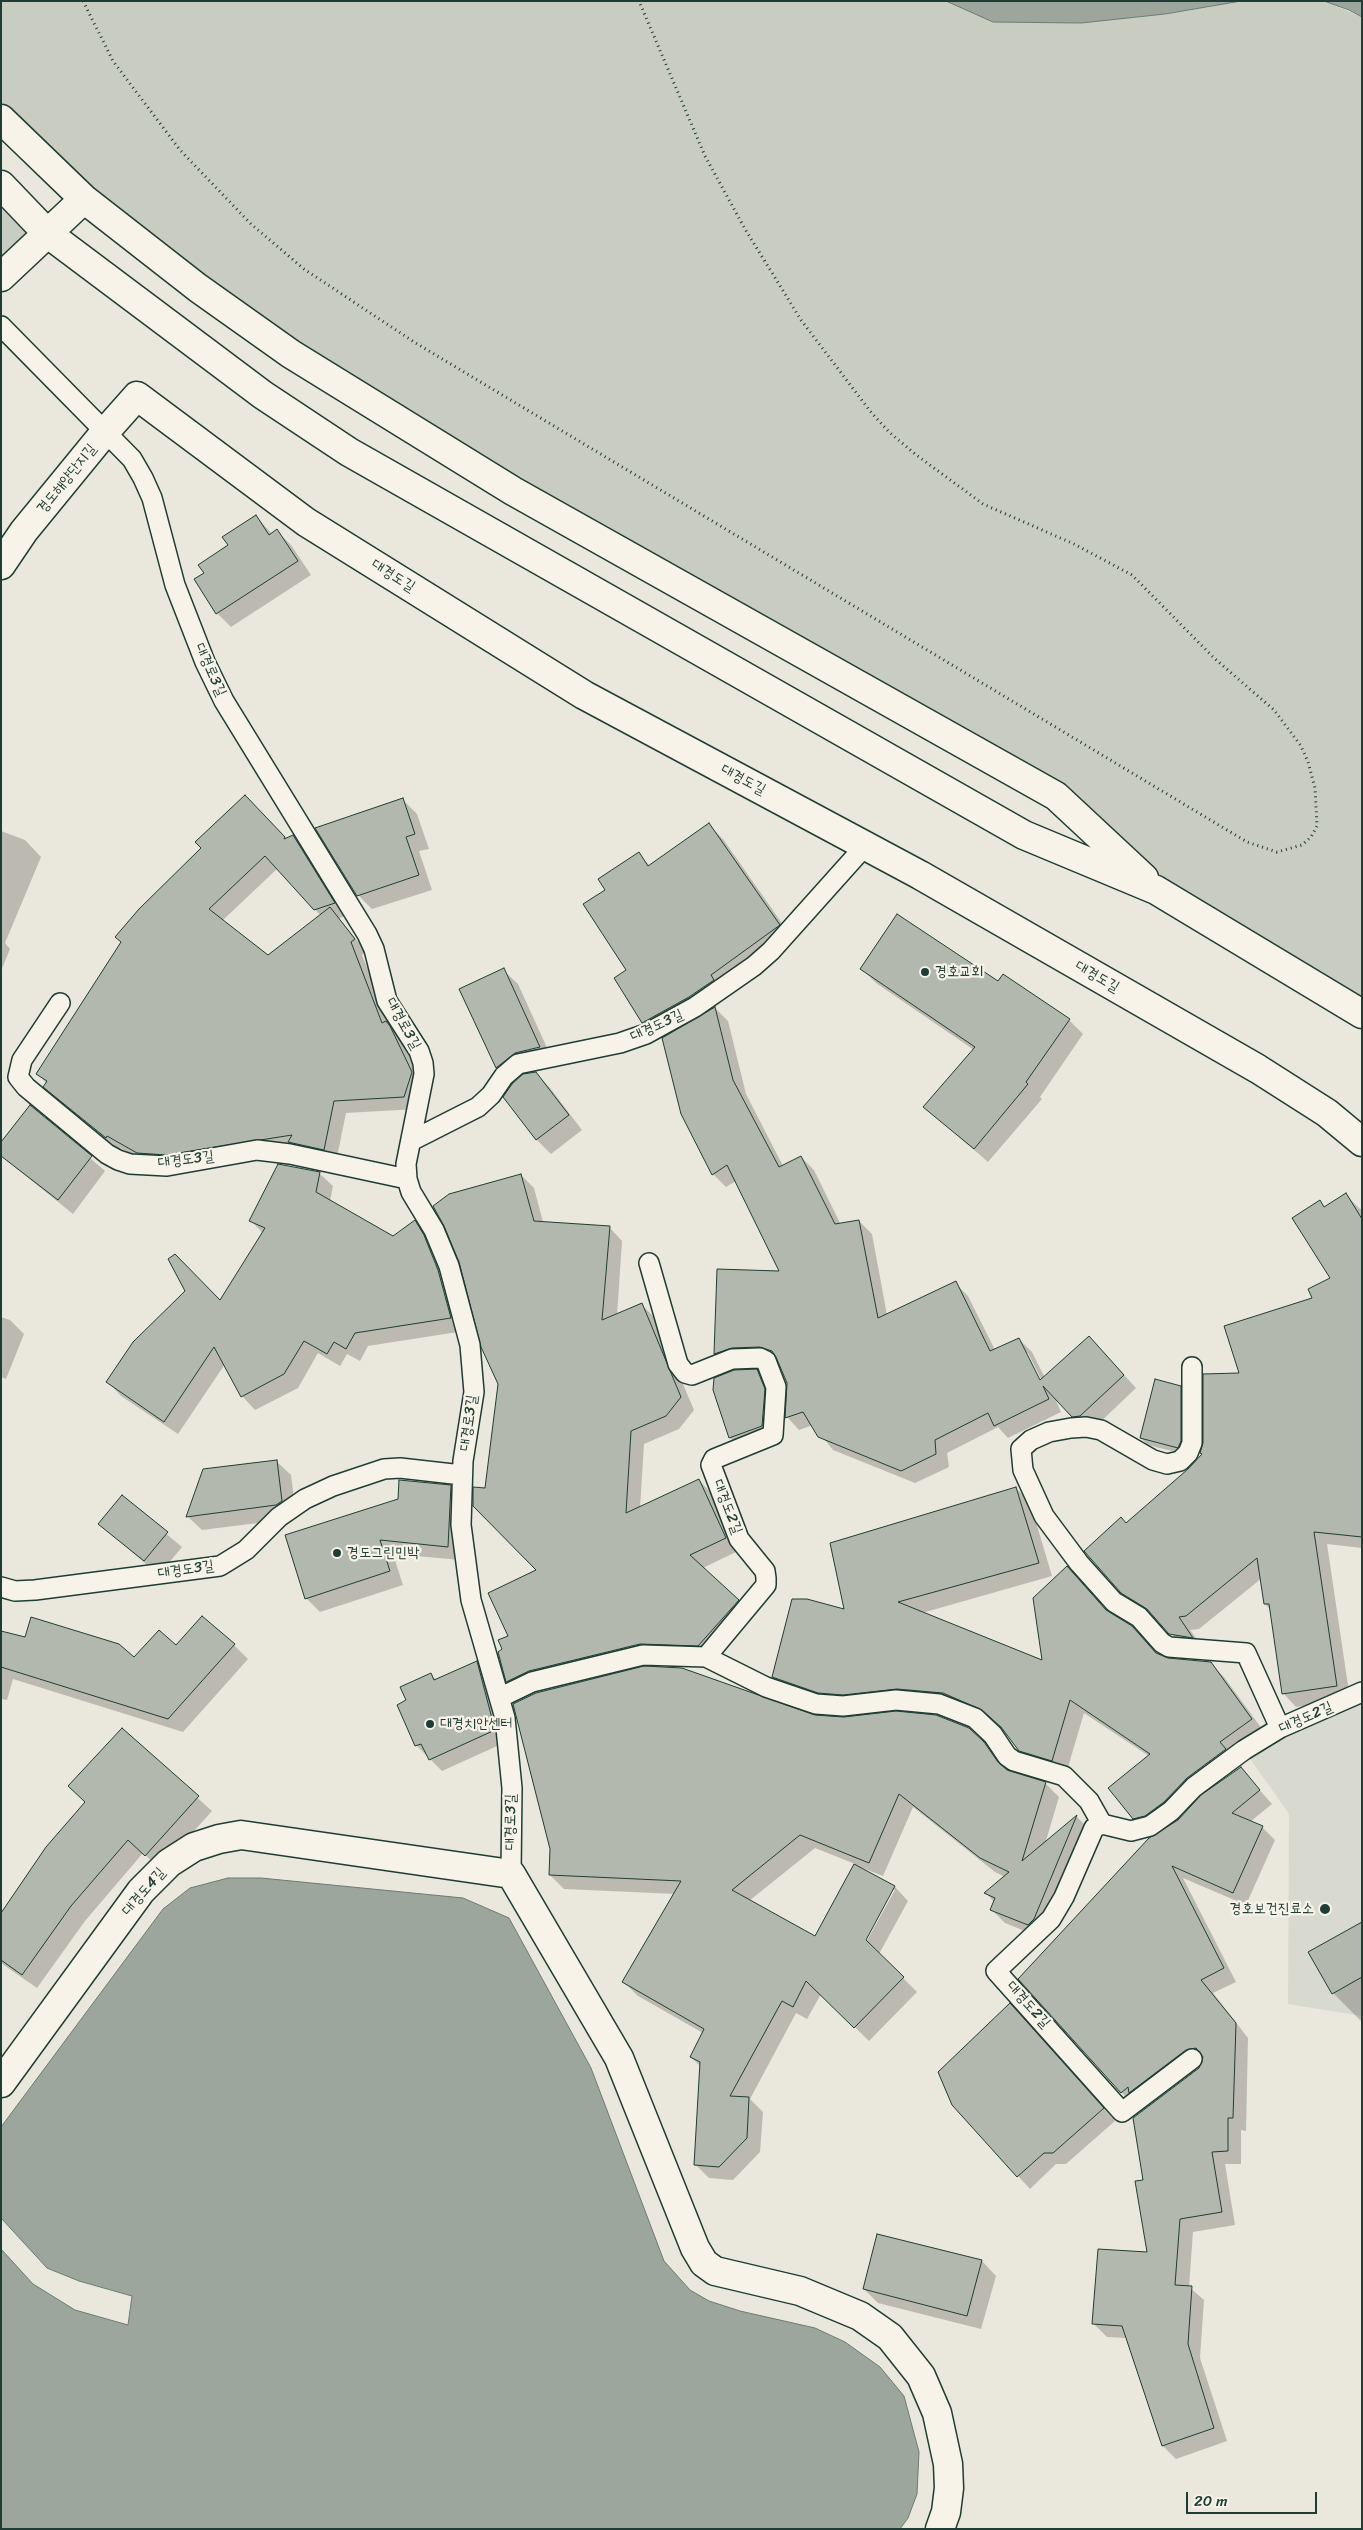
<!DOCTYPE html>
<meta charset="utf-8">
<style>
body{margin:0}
#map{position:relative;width:1363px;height:2530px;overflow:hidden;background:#eae8dd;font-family:Sriracha,sans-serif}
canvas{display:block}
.frame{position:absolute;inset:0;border:2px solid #1f3d34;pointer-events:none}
.scale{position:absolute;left:1186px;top:2492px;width:131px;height:22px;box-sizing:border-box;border:2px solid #1f3d34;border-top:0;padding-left:6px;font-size:15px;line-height:18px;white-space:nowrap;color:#1f3d34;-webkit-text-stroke:4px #f7f3e8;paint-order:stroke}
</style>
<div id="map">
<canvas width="1363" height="2530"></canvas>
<div class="frame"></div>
<div class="scale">20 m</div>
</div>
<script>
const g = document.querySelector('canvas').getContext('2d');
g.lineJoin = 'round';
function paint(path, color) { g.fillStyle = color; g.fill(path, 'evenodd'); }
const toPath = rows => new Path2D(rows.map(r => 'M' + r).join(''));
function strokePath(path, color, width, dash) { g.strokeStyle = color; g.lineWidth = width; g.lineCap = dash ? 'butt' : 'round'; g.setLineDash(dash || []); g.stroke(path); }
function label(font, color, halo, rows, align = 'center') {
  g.font = font + ' Sriracha,"Poor Story",sans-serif'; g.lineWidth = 4.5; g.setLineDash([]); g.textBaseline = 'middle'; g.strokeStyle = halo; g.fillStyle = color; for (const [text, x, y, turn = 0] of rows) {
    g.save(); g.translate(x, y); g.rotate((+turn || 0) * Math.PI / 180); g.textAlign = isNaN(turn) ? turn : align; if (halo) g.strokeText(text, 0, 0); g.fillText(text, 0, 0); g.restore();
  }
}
paint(toPath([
 [1362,1692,1362,2016,1288,2004,1289,1814,1244,1750]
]), '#d9dacf');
paint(toPath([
 [1,1,946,1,993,22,1081,23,1165,14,1241,1,1324,1,1362,17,1362,1014,1156,890,1056,796,291,354,1,119],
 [1,185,47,233,1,277]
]), '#c8ccc1');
const water = toPath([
 [946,1,1241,1,1165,14,1081,23,993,22,946,1],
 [1324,1,1362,1,1362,17,1349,10,1324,1],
 [228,1878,261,1878,463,1898,509,1918,591,2068,664,2261,690,2290,709,2301,740,2311,815,2328,845,2342,880,2367,904,2396,919,2452,917,2494,908,2518,900,2529,1,2529,1,2249,33,2284,75,2310,128,2325,132,2296,79,2281,47,2268,1,2218,1,2127,163,1909,190,1888,228,1878]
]);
paint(water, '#9ca69c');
strokePath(water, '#6a7c72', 1);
paint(toPath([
 [256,516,272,534,277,531,291,545,311,575,231,627,217,613,205,573],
 [403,800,417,814,429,849,419,851,432,890,372,909,358,895],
 [258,809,286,839,293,837,306,850,346,916,339,918,366,952,362,955,390,1027,402,1040,424,1085,417,1109,346,1113,336,1162,302,1155,150,1165,120,1148,119,1150,57,1099,45,1087,47,1084,38,1074],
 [278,868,321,916,268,957,222,921],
 [708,824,723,839,793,939,657,1037,643,1022,615,979,628,971,607,890,639,854,650,866],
 [1,831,25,840,41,857,5,943,10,949,1,971],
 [862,969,999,983,1069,1020,1083,1034,1040,1097,1042,1099,988,1162,925,1107,974,1050,876,983],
 [503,970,518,984,553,1061,530,1067,511,1082,497,1067,461,989],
 [715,1008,728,1021,746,1094,783,1166,801,1157,814,1170,841,1225,859,1221,872,1234,887,1315,955,1283,968,1296,995,1350,1019,1339,1032,1352,1045,1378,1102,1351,1136,1388,1093,1429,1086,1429,1054,1396,1061,1412,1008,1438,998,1427,947,1453,949,1467,915,1483,833,1450,813,1425,799,1430,787,1417,788,1383,780,1361,774,1359,728,1366,716,1353,781,1272,736,1181,726,1187,713,1174,681,1112],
 [738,1347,727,1351,727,1348],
 [1025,1353,1028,1353,1044,1385,1042,1387],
 [536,1073,550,1088,582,1130,551,1154,537,1140,505,1097],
 [30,1106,105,1171,73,1214,1,1156],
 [319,1173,333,1186,330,1201,393,1237,414,1221,428,1234,464,1331,368,1346,360,1361,347,1354,340,1366,318,1353,298,1388,255,1410,242,1396,225,1364,178,1434,121,1396,108,1382,221,1302,263,1233,251,1221],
 [521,1175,534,1188,543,1222,609,1227,622,1241,617,1316,642,1305,655,1318,694,1410,679,1429,644,1444,640,1508,699,1480,712,1494,738,1551,703,1568,751,1614,712,1658,654,1657,521,1694,507,1681,504,1650,538,1571,486,1489,500,1383],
 [1346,1195,1360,1209,1362,1208,1362,1548,1327,1544,1350,1699,1296,1707,1283,1693,1271,1610,1265,1604,1262,1578,1199,1629,1190,1630,1205,1650,1184,1647,1158,1620,1136,1606,1122,1592,1126,1524,1189,1470,1203,1454,1240,1374,1332,1279,1320,1202,1325,1207],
 [1,1317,10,1320,24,1334,6,1379,1,1377],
 [757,1371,771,1385,776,1440,745,1452,730,1438,715,1390],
 [1180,1387,1187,1394,1184,1454,1148,1445,1141,1438],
 [276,1461,291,1475,296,1515,290,1519,202,1530,188,1517],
 [450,1486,465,1501,461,1560,393,1554,403,1585,320,1612,306,1598,286,1536],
 [1016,1488,1030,1502,1052,1576,922,1613,1044,1662,1067,1568,1108,1613,1145,1641,1158,1655,1168,1659,1210,1663,1224,1677,1265,1733,1148,1832,1134,1818,1149,1756,1084,1713,1066,1774,1034,1764,998,1723,958,1707,857,1708,787,1691,773,1677,846,1611],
 [122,1497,182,1547,159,1575,99,1524],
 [1,1632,135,1659,176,1646,234,1645,248,1659,183,1732,13,1679,7,1700,1,1699],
 [477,1662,488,1674,506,1742,442,1771,416,1745,407,1701,431,1674,436,1680],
 [812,1716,983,1743,998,1758,1007,1771,1045,1783,1059,1797,1045,1844,1077,1817,1090,1830,1042,1938,1005,1923,991,1909,994,1902,986,1893,1005,1877,995,1872,913,1807,883,1876,860,1867,860,1868,895,1887,908,1901,879,1954,917,1992,869,2041,821,1994,807,2019,796,2013,750,2099,763,2112,760,2152,733,2180,709,2178,696,2165,701,2067,691,2057,703,2033,638,1996,624,1982,676,1894,564,1889,550,1875],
 [815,1848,855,1864,815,1938,749,1901],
 [892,1890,895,1890,864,1946,862,1945],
 [122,1730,212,1811,160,1869,143,1853,85,1921,37,1988,1,1963,1,1914,86,1802],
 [1240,1768,1272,1804,1250,1822,1262,1827,1275,1840,1246,1905,1183,1878,1236,1982,1213,1993,1248,2038,1246,2131,1241,2130,1241,2164,1225,2164,1235,2225,1193,2232,1189,2287,1204,2300,1200,2358,1227,2441,1176,2459,1163,2446,1127,2338,1107,2337,1094,2324,1148,2253,1145,2181,1202,2062,1134,2106,1020,1979,1178,1821],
 [1362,1923,1362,2022,1333,1993],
 [1022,2018,1115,2121,1066,2164,1056,2164,1030,2189,1018,2176],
 [982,2261,996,2276,981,2329,878,2303,864,2289]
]), '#0003');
const building = toPath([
 [256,515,269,535,277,529,298,561,216,614,194,579,204,573,198,565,228,545,222,537,256,515],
 [245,795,285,837,284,839,293,835,335,903,314,910,265,856,209,909,268,955,330,907,355,939,351,942,382,1023,386,1021,390,1026,412,1072,404,1097,334,1101,324,1150,288,1142,292,1135,166,1155,137,1153,107,1136,106,1138,43,1087,47,1081,36,1074,121,942,115,937,139,909,201,848,195,842,245,795],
 [403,798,415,834,406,837,419,875,357,896,315,828,403,798],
 [709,823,780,925,711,975,714,980,689,997,642,1023,614,978,626,970,583,904,605,890,598,879,639,852,648,866,709,823],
 [897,914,998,981,1003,974,1070,1019,1026,1082,1028,1084,974,1149,923,1107,975,1047,860,969,897,914],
 [504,968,540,1047,515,1053,496,1068,459,989,504,968],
 [715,1007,733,1080,779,1167,801,1156,835,1224,859,1220,878,1318,956,1281,990,1351,1019,1338,1040,1380,1089,1336,1124,1375,1080,1416,1072,1417,1043,1386,1049,1399,994,1426,988,1413,935,1440,936,1454,901,1471,818,1437,803,1412,785,1418,787,1383,776,1357,772,1351,760,1347,732,1348,714,1354,717,1269,779,1271,727,1165,712,1175,681,1114,662,1038,715,1007],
 [536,1072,569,1115,536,1140,503,1097,512,1084,523,1074,536,1072],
 [30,1105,92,1156,58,1200,1,1156,1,1142,30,1105],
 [278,1164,320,1172,316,1192,393,1236,415,1220,424,1235,438,1270,451,1318,355,1333,346,1349,334,1342,327,1354,304,1341,284,1374,241,1397,214,1347,164,1422,106,1382,133,1342,185,1291,168,1259,175,1254,220,1300,265,1228,249,1221,278,1164],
 [521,1174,534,1221,610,1226,602,1320,642,1303,681,1397,666,1416,631,1431,626,1513,699,1479,726,1538,690,1555,739,1600,698,1646,640,1644,529,1671,506,1682,498,1652,502,1649,498,1640,508,1636,488,1593,536,1570,473,1506,473,1487,485,1488,498,1384,481,1347,459,1262,444,1226,433,1206,449,1194,521,1174],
 [1346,1193,1362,1219,1362,1537,1314,1532,1337,1686,1282,1694,1269,1604,1264,1604,1257,1558,1186,1616,1179,1617,1193,1638,1169,1634,1147,1609,1121,1593,1084,1551,1121,1517,1126,1523,1188,1469,1202,1454,1200,1453,1203,1443,1203,1374,1239,1373,1224,1326,1312,1298,1308,1289,1330,1278,1292,1218,1320,1200,1324,1207,1346,1193],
 [757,1369,765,1389,762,1426,729,1438,713,1390,714,1378,734,1370,757,1369],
 [1155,1379,1181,1386,1181,1441,1178,1448,1140,1438,1155,1379],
 [277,1460,282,1501,276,1505,186,1517,203,1469,277,1460],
 [399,1480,451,1485,448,1547,380,1540,390,1571,305,1599,285,1535,398,1499,399,1480],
 [1016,1487,1039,1563,898,1602,1042,1660,1033,1598,1067,1566,1106,1610,1132,1626,1156,1653,1168,1658,1211,1662,1252,1719,1220,1742,1226,1749,1187,1778,1164,1802,1145,1816,1133,1819,1108,1788,1150,1754,1070,1700,1052,1761,1019,1751,1001,1727,982,1710,943,1693,897,1689,843,1695,818,1693,772,1677,792,1599,807,1599,844,1609,830,1543,1016,1487],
 [122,1495,168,1532,144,1561,98,1524,122,1495],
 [202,1616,235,1644,168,1719,1,1667,1,1631,25,1637,31,1617,119,1644,134,1657,159,1630,176,1645,202,1616],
 [477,1661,495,1730,429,1760,421,1744,415,1746,397,1705,406,1700,400,1687,431,1673,434,1680,477,1661],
 [644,1666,682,1668,815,1715,844,1717,896,1711,936,1715,969,1728,984,1742,998,1762,1007,1770,1046,1782,1022,1861,1077,1815,1034,1919,1028,1925,990,1910,995,1898,984,1893,1009,1872,980,1858,899,1794,869,1863,800,1835,732,1890,815,1936,854,1864,895,1886,866,1940,904,1977,854,2028,806,1981,793,2007,782,2001,730,2096,749,2097,747,2138,719,2167,694,2165,700,2062,690,2057,704,2029,622,1982,681,1881,549,1875,550,1849,513,1704,536,1693,644,1666],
 [122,1728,199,1796,145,1856,128,1840,71,1906,22,1975,1,1960,1,1913,46,1847,85,1802,68,1786,122,1728],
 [1241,1767,1260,1790,1232,1813,1263,1826,1233,1893,1172,1866,1224,1968,1201,1980,1236,2023,1233,2118,1228,2118,1228,2151,1212,2152,1222,2212,1180,2219,1175,2285,1192,2286,1188,2344,1214,2428,1162,2446,1122,2326,1092,2324,1098,2249,1147,2252,1135,2181,1143,2180,1133,2118,1199,2068,1203,2057,1196,2048,1186,2050,1129,2093,1128,2087,1121,2093,1018,1979,1149,1838,1178,1820,1201,1795,1241,1767],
 [1362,1922,1362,1977,1332,1994,1308,1952,1362,1922],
 [1010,2003,1104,2108,1053,2153,1044,2153,1017,2177,952,2105,938,2072,1010,2003],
 [877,2234,982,2260,967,2316,863,2289,877,2234]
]);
paint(building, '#b2b8ae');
strokePath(building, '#1f3d34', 1);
const lane = toPath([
 [1,326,132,459,143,478,152,498,175,585,205,662,224,701,367,934,374,949,387,1001,419,1051,423,1063,424,1074,406,1164,407,1179,411,1192,434,1230,449,1266,470,1345,474,1392,463,1461,461,1525,471,1600,505,1718,512,1788,511,1874],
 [60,1003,22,1060,18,1077,26,1087,107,1154,118,1160,130,1164,167,1166,257,1150,290,1154,407,1179],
 [411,1141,478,1107,491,1095,504,1076,518,1064,620,1043,646,1034,695,1007,754,966,771,951,865,846],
 [649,1263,678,1364,685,1373,692,1375,732,1359,760,1358,766,1361,776,1387,773,1435,714,1459,711,1465,739,1539,765,1571,766,1578,766,1585,706,1657],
 [1192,1367,1192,1443,1188,1453,1180,1461,1167,1464,1153,1460,1101,1430,1086,1427,1071,1428,1049,1432,1031,1440,1021,1449,1023,1470,1044,1516,1079,1563,1114,1602,1139,1617,1162,1643,1169,1647,1246,1653,1280,1728],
 [1,1587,15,1591,35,1590,220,1566,246,1550,279,1517,305,1499,333,1486,384,1469,400,1468,462,1475],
 [501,1697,532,1682,643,1655,706,1657,766,1687,816,1704,843,1706,896,1700,939,1704,975,1718,993,1735,1007,1756,1014,1761,1064,1776,1089,1801,1102,1824],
 [1192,2059,1122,2112,996,1971,1051,1919,1064,1897,1094,1828,1102,1824,1131,1831,1150,1826,1171,1811,1194,1787,1244,1750,1280,1728,1362,1692]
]);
const street = toPath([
 [1,119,84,199,198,288,291,354,513,491,1056,796,1144,878],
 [1,185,47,233,263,395,349,452,1024,835,1156,890,1362,1014],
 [1,277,84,199],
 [1,565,24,531,105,432,137,396,306,522,584,695,920,875,1258,1069,1327,1113,1362,1142],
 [1,2083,141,1891,169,1863,194,1847,219,1839,241,1835,511,1874,619,2058,695,2248,704,2263,715,2271,800,2291,860,2316,890,2337,921,2376,937,2413,948,2464,949,2488,946,2512,940,2529]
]);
strokePath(lane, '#1f3d34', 22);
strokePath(street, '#1f3d34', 31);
strokePath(toPath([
 [83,1,113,61,180,150,251,224,304,269,414,342,1247,842,1277,852,1302,845,1311,837,1317,826,1315,788,1308,762,1301,746,1274,710,1214,658,1132,575,1074,544,983,504,915,454,889,432,870,411,801,320,745,229,705,156,639,1]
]), '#1f3d34', 3, [1, 4]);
strokePath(lane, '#f7f3e8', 19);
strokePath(street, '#f7f3e8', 28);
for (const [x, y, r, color] of [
 [925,972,5,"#1f3d34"],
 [337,1553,5,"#1f3d34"],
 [430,1724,5,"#1f3d34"],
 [1325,1909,6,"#1f3d34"]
]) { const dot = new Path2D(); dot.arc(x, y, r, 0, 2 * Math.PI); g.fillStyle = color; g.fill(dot); strokePath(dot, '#f7f3e8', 2); }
label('15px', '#1f3d34', '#f7f3e8', [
 ["경도해양단지길",67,479,-51],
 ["대경도길",393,576,32],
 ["대경로3길",210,670,66],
 ["대경도길",743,780,28],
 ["대경도길",1097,977,30],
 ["대경로3길",403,1024,61],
 ["대경도3길",657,1026,-25],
 ["대경도3길",186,1160,-7],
 ["대경로3길",469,1423,-82],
 ["대경도2길",727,1507,69],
 ["대경도3길",186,1570,-8],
 ["대경도2길",1306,1718,-24],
 ["대경로3길",511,1822,-89],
 ["대경도4길",144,1892,-49],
 ["대경도2길",1028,2005,48]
]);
label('15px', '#1f3d34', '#f7f3e8', [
 ["경호교회",935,972],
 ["경도그린민박",347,1553],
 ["대경치안센터",440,1724],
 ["경호보건진료소",1314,1909,"right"]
], 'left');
</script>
